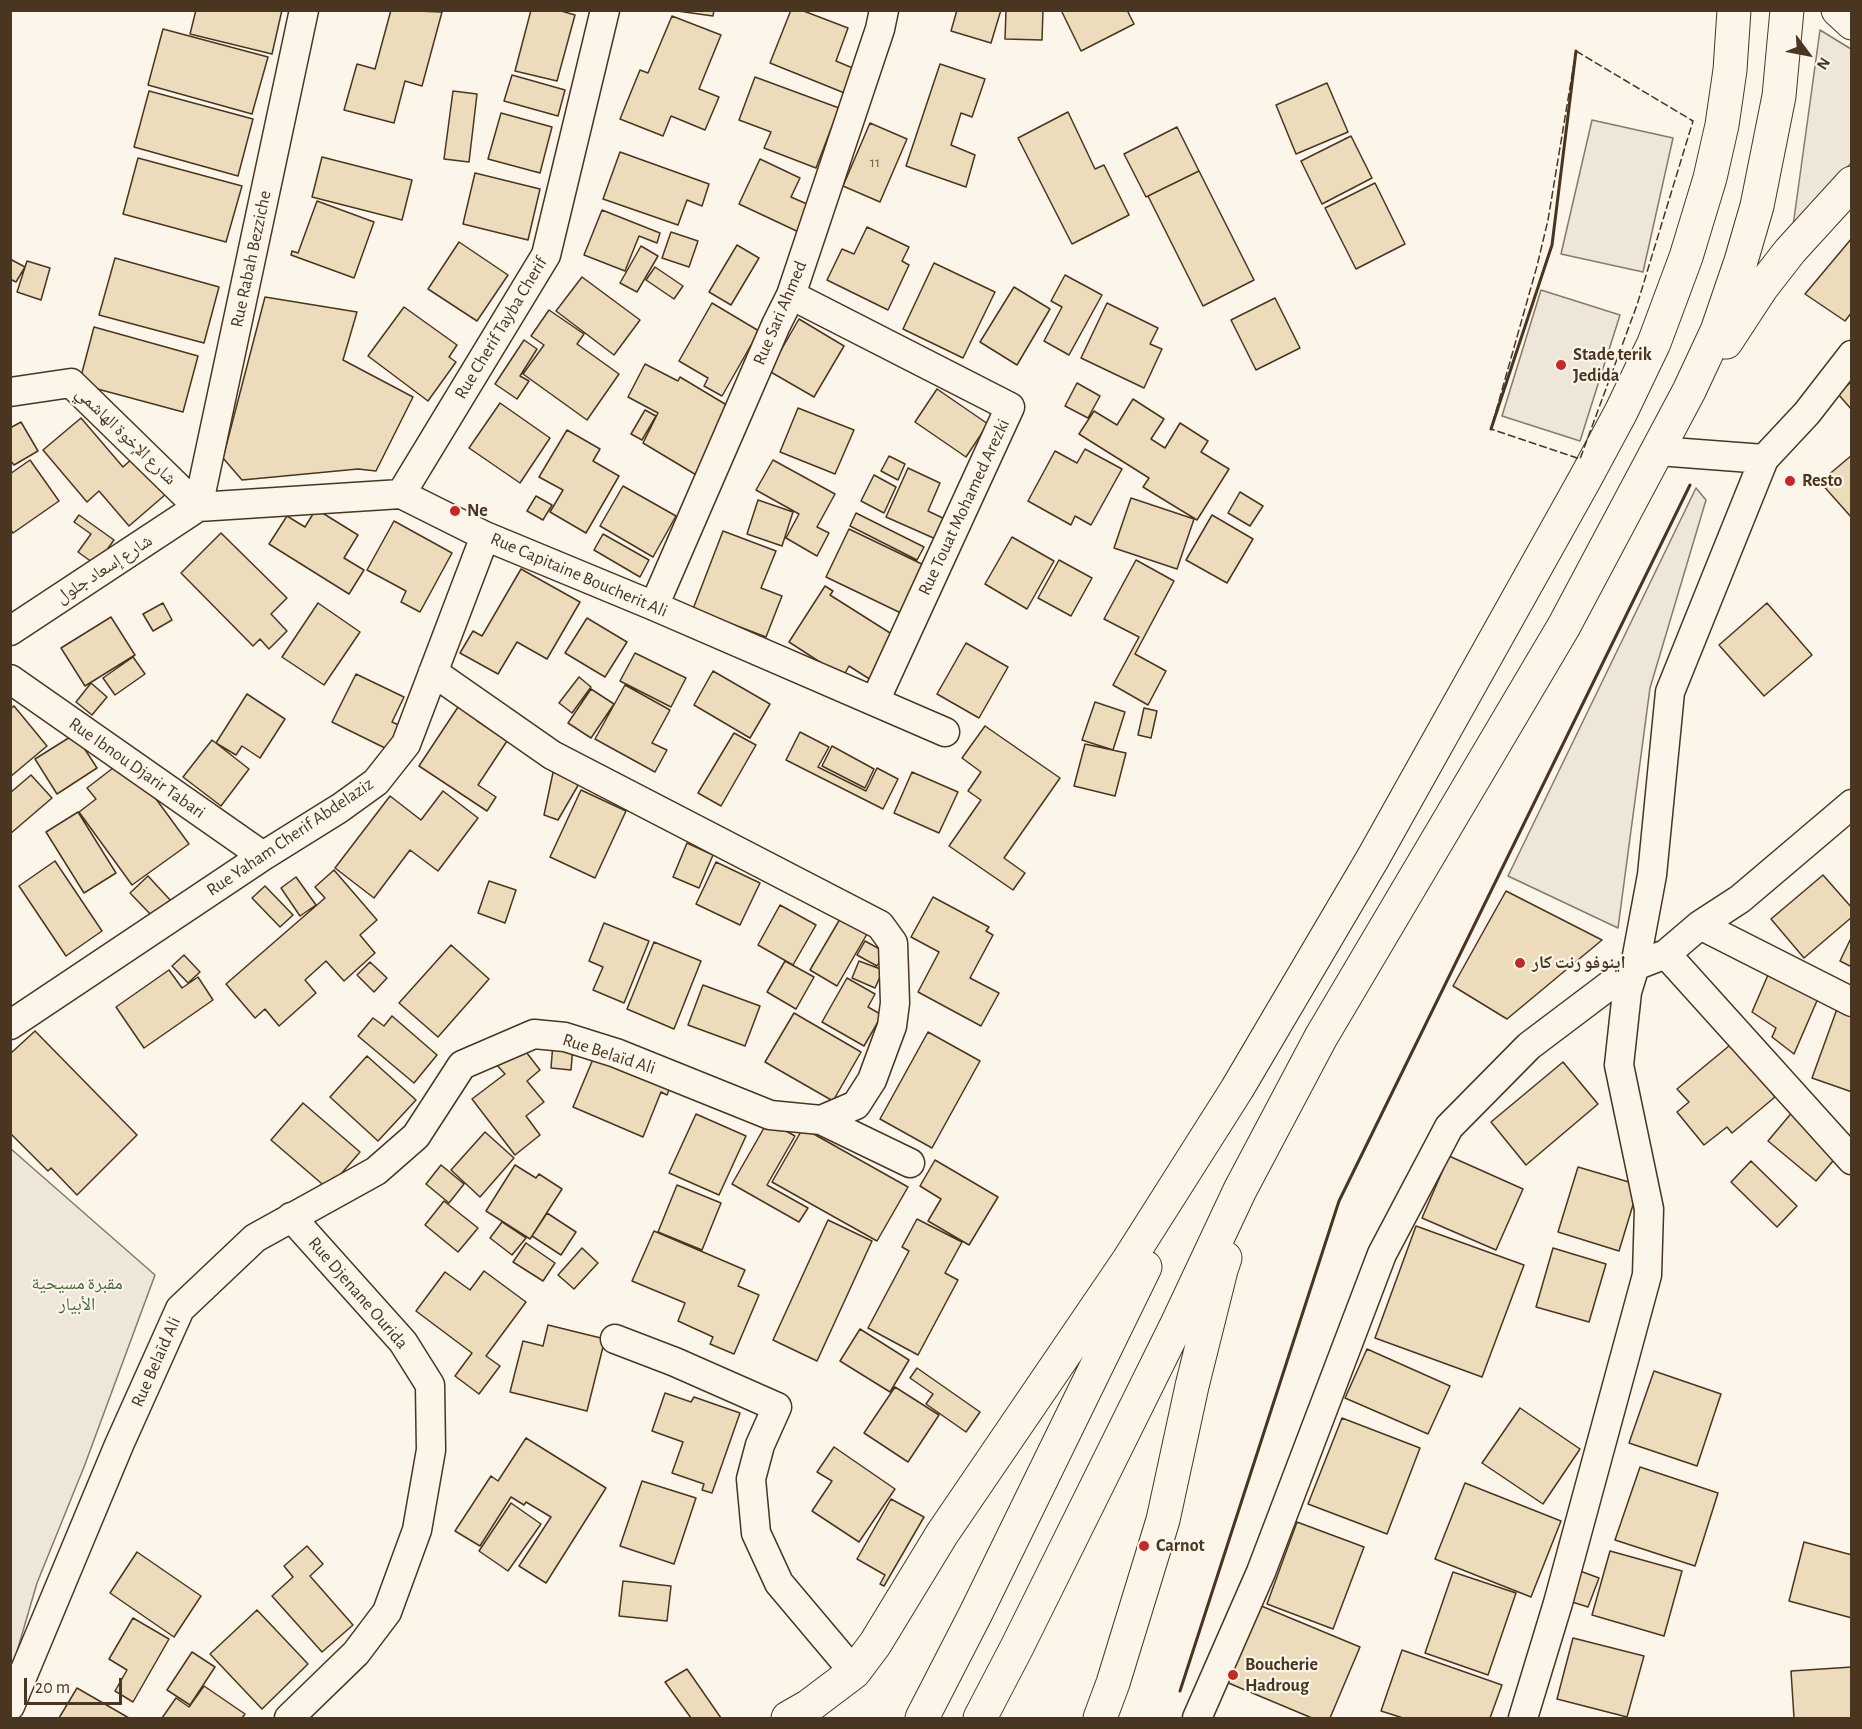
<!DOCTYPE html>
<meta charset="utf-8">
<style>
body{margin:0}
#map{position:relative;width:1862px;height:1729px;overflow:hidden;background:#fbf6e9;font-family:"Alegreya Sans",sans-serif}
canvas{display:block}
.frame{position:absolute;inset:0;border:12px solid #4a3520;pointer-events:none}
.north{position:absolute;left:1778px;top:24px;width:60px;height:60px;-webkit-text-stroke:4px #fbf6e9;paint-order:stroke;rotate:122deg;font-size:16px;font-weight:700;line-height:24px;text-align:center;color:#4a3520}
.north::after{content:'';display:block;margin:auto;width:21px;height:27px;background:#4a3520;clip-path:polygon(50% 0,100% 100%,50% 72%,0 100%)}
.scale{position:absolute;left:24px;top:1678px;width:98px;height:27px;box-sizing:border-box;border:3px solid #4a3520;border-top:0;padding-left:8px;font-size:18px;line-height:21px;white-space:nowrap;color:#4a3520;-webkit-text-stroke:4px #fbf6e9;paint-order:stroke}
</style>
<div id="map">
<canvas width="1862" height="1729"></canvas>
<div class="frame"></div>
<div class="north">N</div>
<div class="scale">20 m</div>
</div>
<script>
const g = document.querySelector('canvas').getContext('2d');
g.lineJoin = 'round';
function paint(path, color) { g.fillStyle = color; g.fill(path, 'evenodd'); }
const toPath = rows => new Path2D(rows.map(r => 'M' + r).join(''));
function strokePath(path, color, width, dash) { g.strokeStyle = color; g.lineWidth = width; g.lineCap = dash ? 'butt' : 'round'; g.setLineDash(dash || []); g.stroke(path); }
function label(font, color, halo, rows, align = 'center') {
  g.font = font + ' "Alegreya Sans","Noto Naskh Arabic",sans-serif'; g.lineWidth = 4.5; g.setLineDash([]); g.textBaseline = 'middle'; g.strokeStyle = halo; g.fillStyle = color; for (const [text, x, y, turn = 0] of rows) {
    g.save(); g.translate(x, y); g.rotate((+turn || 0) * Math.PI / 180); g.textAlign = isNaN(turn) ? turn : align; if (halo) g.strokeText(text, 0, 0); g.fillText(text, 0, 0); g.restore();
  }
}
const green = toPath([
 [1820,30,1851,49,1851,163,1793,226,1820,30],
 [1592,120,1673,138,1643,272,1561,254,1592,120],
 [1541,290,1620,315,1580,441,1502,416,1541,290],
 [1696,488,1706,500,1650,688,1618,928,1508,876,1696,488],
 [11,1149,155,1275,84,1467,37,1583,11,1672,11,1149]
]);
paint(green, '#ede6d9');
strokePath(green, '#887966', 1.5);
const building = toPath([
 [196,10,282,10,272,54,190,34,196,10],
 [391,10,442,12,422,86,405,81,394,123,344,110,357,64,375,69,391,10],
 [531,10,558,10,575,15,557,81,515,71,531,10],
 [670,10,714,10,713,16,670,10],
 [791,10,801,10,848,28,836,61,855,69,847,94,770,63,791,10],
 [957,10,1001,10,991,43,951,31,957,10],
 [1006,10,1043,10,1042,40,1005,39,1006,10],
 [1061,10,1127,10,1134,24,1081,51,1061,10],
 [672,16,721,35,699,89,719,97,705,130,671,116,663,136,620,119,640,70,648,73,672,16],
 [163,29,268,57,252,114,148,85,163,29],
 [940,64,985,79,972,117,961,113,951,145,975,155,966,187,906,166,940,64],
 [512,75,565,90,558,116,504,101,512,75],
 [755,77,839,108,816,168,764,148,771,132,739,120,755,77],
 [1327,83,1348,132,1296,154,1276,105,1327,83],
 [149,91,253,119,238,176,134,147,149,91],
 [453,91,477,94,469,162,444,159,453,91],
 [1068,112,1095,169,1104,165,1129,215,1072,244,1018,138,1068,112],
 [501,113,552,127,540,173,488,159,501,113],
 [870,123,907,139,880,202,843,186,870,123],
 [1177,127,1199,171,1146,197,1124,154,1177,127],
 [1351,136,1372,178,1322,204,1301,161,1351,136],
 [620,152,709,184,702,206,687,200,678,225,603,199,620,152],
 [322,157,412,180,402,220,312,197,322,157],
 [138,158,242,186,226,242,123,214,138,158],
 [760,159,800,178,791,197,816,208,803,234,739,204,760,159],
 [1199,171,1254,280,1203,306,1148,196,1199,171],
 [475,173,540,189,528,240,463,224,475,173],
 [1375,183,1405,244,1356,269,1325,208,1375,183],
 [317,201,374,222,354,278,291,255,292,251,298,253,317,201],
 [602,210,660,233,657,243,639,236,625,271,584,255,602,210],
 [867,227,909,247,902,261,909,265,888,310,827,280,842,249,854,254,867,227],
 [671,232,698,241,689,267,662,258,671,232],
 [1852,238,1852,312,1845,321,1805,294,1852,238],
 [459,242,508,275,477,321,428,289,459,242],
 [737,245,759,258,731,305,709,292,737,245],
 [641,246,658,256,637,292,620,283,641,246],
 [115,258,219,287,204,343,99,315,115,258],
 [10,259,25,267,16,282,10,279,10,259],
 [27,261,50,268,41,300,17,292,27,261],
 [934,263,995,292,963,358,903,329,934,263],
 [655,267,683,286,674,299,646,280,655,267],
 [1065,275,1102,295,1069,355,1044,341,1062,307,1051,301,1065,275],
 [582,277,640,320,614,355,556,311,582,277],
 [1014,287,1050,309,1017,365,980,342,1014,287],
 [265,297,357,312,343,360,413,397,376,471,358,469,242,480,223,458,265,297],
 [1275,298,1300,348,1256,370,1231,320,1275,298],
 [712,303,759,331,722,396,704,386,708,378,679,361,712,303],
 [1107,303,1158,328,1150,344,1162,349,1144,388,1081,358,1107,303],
 [404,307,457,345,449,357,456,362,428,401,368,356,404,307],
 [549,310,584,334,577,344,619,374,587,420,523,374,544,345,531,336,549,310],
 [799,319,844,346,814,397,769,371,799,319],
 [94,327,198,356,183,412,79,384,94,327],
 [524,340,537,349,520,376,529,381,517,399,495,384,524,340],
 [645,364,678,381,680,377,730,407,698,476,643,443,658,413,628,397,645,364],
 [1852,381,1852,410,1838,394,1852,381],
 [1077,383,1100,396,1088,418,1065,406,1077,383],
 [937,389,988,424,966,457,915,422,937,389],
 [1133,399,1164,419,1151,439,1165,448,1180,423,1208,441,1201,452,1229,469,1197,520,1143,487,1149,478,1079,434,1094,411,1117,425,1133,399],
 [500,403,550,438,520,483,469,448,500,403],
 [798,408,854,430,835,474,780,452,798,408],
 [645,410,656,416,642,440,631,434,645,410],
 [81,418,123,467,134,457,166,494,129,526,99,491,87,502,43,450,81,418],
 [21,422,38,451,14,465,10,460,10,428,21,422],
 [567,430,600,449,593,461,619,476,586,533,550,512,563,490,539,477,567,430],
 [1085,449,1122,469,1091,525,1075,516,1071,525,1028,501,1055,451,1077,463,1085,449],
 [1852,455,1852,518,1820,482,1852,455],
 [889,456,905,464,898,480,881,471,889,456],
 [30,460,59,501,13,533,10,529,10,474,30,460],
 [773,460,835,494,817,527,829,533,817,556,786,538,799,514,756,490,773,460],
 [908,468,940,483,928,511,947,520,938,540,886,517,908,468],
 [874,475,896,487,884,513,861,501,874,475],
 [623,486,676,516,653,557,600,526,623,486],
 [1240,492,1263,506,1250,526,1228,513,1240,492],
 [536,496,552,505,543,520,527,511,536,496],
 [1131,498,1194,519,1177,569,1114,548,1131,498],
 [758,500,793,512,782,546,747,534,758,500],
 [316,509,358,535,344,558,364,570,349,594,269,544,287,516,305,527,316,509],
 [856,513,924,547,917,560,850,526,856,513],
 [79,515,114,540,96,565,78,552,91,534,74,522,79,515],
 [1212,515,1253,539,1227,583,1186,560,1212,515],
 [394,521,452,553,420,612,401,602,406,591,367,570,394,521],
 [849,529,928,567,905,615,826,577,849,529],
 [723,531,776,551,761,588,782,596,766,637,693,609,723,531],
 [221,533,287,598,271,614,287,631,269,649,260,639,253,646,181,573,221,533],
 [603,534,649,560,640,577,594,550,603,534],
 [1012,537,1054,561,1027,609,985,584,1012,537],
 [1059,560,1092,578,1071,616,1038,598,1059,560],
 [1136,560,1174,581,1135,654,1166,671,1148,705,1113,685,1139,637,1104,619,1136,560],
 [521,569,580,602,547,659,517,642,498,674,460,653,473,631,482,636,521,569],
 [825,586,833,591,830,595,898,638,871,680,849,666,843,677,789,642,825,586],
 [163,603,172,620,153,631,143,614,163,603],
 [318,603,360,632,324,685,282,657,318,603],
 [1767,603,1812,655,1764,696,1719,645,1767,603],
 [111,617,135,655,85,686,61,648,111,617],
 [587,618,627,642,605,677,565,653,587,618],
 [966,643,1008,667,979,718,937,694,966,643],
 [635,653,686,678,671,707,620,681,635,653],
 [133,657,145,674,115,695,103,678,133,657],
 [713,671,770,704,750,738,694,705,713,671],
 [356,674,404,697,392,722,401,726,389,750,332,722,356,674],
 [579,677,591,687,572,713,559,703,579,677],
 [91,683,107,697,92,715,76,702,91,683],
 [625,685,670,710,652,743,667,750,655,772,595,739,625,685],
 [591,689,614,704,591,738,568,723,591,689],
 [247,694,285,719,260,758,242,746,236,755,216,743,247,694],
 [464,698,484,711,477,721,507,741,478,785,496,797,487,811,419,766,464,698],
 [1095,702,1125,712,1113,750,1082,740,1095,702],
 [14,706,47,746,10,777,10,709,14,706],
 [1144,708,1157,711,1151,738,1138,735,1144,708],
 [985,726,1060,778,1004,858,1025,873,1013,890,949,846,981,800,968,791,981,772,962,758,985,726],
 [800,732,829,747,818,767,866,791,877,768,898,779,883,809,786,760,800,732],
 [734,733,756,745,721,806,698,793,734,733],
 [75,734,97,768,57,794,35,759,75,734],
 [212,740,249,769,221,806,183,777,212,740],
 [1085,744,1126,753,1115,796,1074,786,1085,744],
 [832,746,874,769,865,788,822,766,832,746],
 [126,758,189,844,132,885,79,812,96,799,87,788,126,758],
 [554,768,580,782,558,820,544,815,554,768],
 [912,772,958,792,939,833,894,813,912,772],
 [31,775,52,798,10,834,10,793,31,775],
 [581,790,626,811,595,878,550,857,581,790],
 [443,791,478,818,438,871,410,850,374,898,335,868,390,796,421,820,443,791],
 [78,812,116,873,84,893,46,832,78,812],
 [687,843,713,855,699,888,673,877,687,843],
 [55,861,102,931,66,956,19,886,55,861],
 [716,862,760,883,740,925,696,904,716,862],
 [334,870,377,920,360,935,375,953,344,981,326,961,305,980,316,993,279,1026,265,1009,255,1018,226,984,325,898,315,887,334,870],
 [1823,875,1852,908,1852,917,1804,958,1771,919,1823,875],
 [148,876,172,902,154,918,130,893,148,876],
 [296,877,316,905,300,916,281,888,296,877],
 [489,881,516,890,505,923,478,913,489,881],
 [265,886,293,915,280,927,252,898,265,886],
 [1506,891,1602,940,1507,1019,1453,986,1506,891],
 [933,897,989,927,986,931,993,935,970,978,999,993,981,1026,918,992,939,952,911,937,933,897],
 [780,905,816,925,793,965,758,945,780,905],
 [840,919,867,934,837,986,810,970,840,919],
 [604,923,649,941,624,1003,593,990,603,967,589,961,604,923],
 [1852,936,1852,967,1840,961,1852,936],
 [865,941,885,952,877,966,857,955,865,941],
 [654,942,701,961,674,1029,627,1009,654,942],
 [451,945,489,979,438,1037,399,1003,451,945],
 [184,955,200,972,188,983,172,966,184,955],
 [785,961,814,977,796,1009,767,992,785,961],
 [859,961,883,970,875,988,852,978,859,961],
 [370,962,387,978,374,992,357,975,370,962],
 [1771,968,1819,996,1794,1054,1772,1037,1776,1028,1752,1012,1771,968],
 [169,970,182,988,198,977,213,1000,144,1048,116,1007,169,970],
 [847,978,875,994,868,1007,882,1015,864,1046,822,1022,847,978],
 [703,985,760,1006,745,1046,688,1025,703,985],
 [1837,1009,1852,1014,1852,1092,1812,1078,1837,1009],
 [794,1013,861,1052,833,1101,765,1062,794,1013],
 [392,1016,437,1055,414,1083,358,1036,373,1018,384,1026,392,1016],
 [35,1031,137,1135,77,1195,51,1168,48,1171,10,1133,10,1054,35,1031],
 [928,1032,980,1061,932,1148,880,1119,928,1032],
 [1735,1041,1756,1073,1775,1097,1732,1133,1727,1127,1704,1145,1677,1112,1689,1102,1677,1089,1735,1041],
 [553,1043,573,1046,571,1070,551,1068,553,1043],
 [520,1044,540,1070,527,1081,544,1102,526,1116,540,1135,515,1155,472,1099,505,1074,495,1063,520,1044],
 [596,1052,671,1085,667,1095,661,1092,643,1137,573,1107,596,1052],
 [367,1056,416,1100,378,1141,330,1097,367,1056],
 [1563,1062,1598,1104,1526,1165,1491,1122,1563,1062],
 [303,1103,360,1152,328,1189,271,1140,303,1103],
 [1794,1110,1838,1155,1816,1181,1768,1141,1794,1110],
 [696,1114,746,1136,719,1195,669,1173,696,1114],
 [768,1121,795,1136,767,1185,808,1208,799,1222,732,1184,768,1121],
 [803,1128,908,1187,877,1241,772,1182,803,1128],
 [485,1132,514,1158,480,1197,451,1170,485,1132],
 [1449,1156,1523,1189,1496,1250,1422,1218,1449,1156],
 [935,1160,998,1197,969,1245,928,1221,941,1199,920,1186,935,1160],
 [1751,1161,1797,1206,1777,1227,1731,1182,1751,1161],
 [441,1165,464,1184,449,1203,426,1184,441,1165],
 [515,1165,536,1178,539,1174,562,1189,530,1239,486,1211,515,1165],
 [1578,1167,1639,1185,1619,1251,1558,1232,1578,1167],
 [677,1185,721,1203,702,1250,658,1232,677,1185],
 [444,1201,478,1228,458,1252,425,1225,444,1201],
 [547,1213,576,1232,561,1255,532,1236,547,1213],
 [917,1219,962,1242,945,1273,958,1280,918,1355,868,1328,909,1251,902,1247,917,1219],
 [828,1220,872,1241,817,1361,773,1340,828,1220],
 [502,1222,526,1238,512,1255,490,1238,502,1222],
 [1416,1226,1524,1265,1482,1377,1375,1338,1416,1226],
 [654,1231,745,1270,738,1286,759,1295,734,1354,710,1344,713,1337,678,1321,685,1303,632,1281,654,1231],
 [526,1243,555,1263,543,1281,513,1262,526,1243],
 [582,1248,598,1263,574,1289,558,1275,582,1248],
 [1553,1248,1606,1264,1589,1322,1536,1307,1553,1248],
 [484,1271,526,1302,486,1356,500,1366,479,1394,455,1376,472,1353,416,1311,445,1272,470,1290,484,1271],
 [548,1325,605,1339,587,1411,510,1392,523,1341,543,1346,548,1325],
 [860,1329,909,1360,890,1392,840,1361,860,1329],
 [1367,1349,1450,1386,1428,1434,1345,1398,1367,1349],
 [917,1368,980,1412,966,1432,926,1404,933,1394,910,1378,917,1368],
 [1654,1371,1721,1394,1697,1466,1629,1443,1654,1371],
 [895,1387,939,1415,908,1462,864,1433,895,1387],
 [665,1393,691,1402,694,1397,740,1413,712,1493,702,1490,704,1484,672,1473,683,1442,652,1431,665,1393],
 [1520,1408,1580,1449,1543,1504,1482,1463,1520,1408],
 [1342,1418,1420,1448,1387,1534,1308,1504,1342,1418],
 [526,1438,606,1488,546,1583,519,1566,551,1517,526,1502,524,1505,511,1497,480,1546,455,1531,491,1476,498,1481,526,1438],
 [834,1447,895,1489,859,1542,812,1511,832,1481,817,1472,834,1447],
 [1640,1467,1718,1493,1695,1566,1615,1540,1640,1467],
 [642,1481,696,1498,674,1564,620,1546,642,1481],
 [1465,1483,1561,1521,1531,1597,1435,1559,1465,1483],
 [891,1499,924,1517,884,1586,880,1584,885,1575,857,1559,891,1499],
 [511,1503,541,1524,508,1571,479,1551,511,1503],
 [1297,1522,1364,1547,1333,1629,1267,1604,1297,1522],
 [1804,1542,1852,1555,1852,1618,1789,1601,1804,1542],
 [307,1546,323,1564,310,1576,353,1625,322,1652,272,1596,293,1577,284,1566,307,1546],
 [1610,1551,1682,1571,1664,1636,1592,1615,1610,1551],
 [137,1552,201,1596,174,1637,110,1593,137,1552],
 [1580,1571,1599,1578,1588,1607,1569,1601,1580,1571],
 [1453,1572,1516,1593,1488,1675,1425,1653,1453,1572],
 [623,1581,671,1586,667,1621,619,1616,623,1581],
 [1259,1605,1360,1647,1330,1718,1312,1718,1226,1682,1259,1605],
 [257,1610,308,1664,262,1709,210,1654,257,1610],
 [133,1618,169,1639,133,1702,115,1691,127,1670,109,1659,133,1618],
 [1573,1638,1644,1656,1627,1717,1557,1699,1573,1638],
 [1402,1650,1502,1685,1490,1718,1403,1718,1381,1711,1402,1650],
 [192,1652,215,1667,190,1705,167,1690,192,1652],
 [1852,1667,1852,1718,1794,1718,1791,1671,1852,1667],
 [687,1669,721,1718,691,1718,665,1682,687,1669],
 [204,1686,245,1714,242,1718,162,1718,176,1698,189,1707,204,1686],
 [77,1688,129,1718,59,1718,77,1688]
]);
paint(building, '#ecdcbc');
strokePath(building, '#4a3520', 1.5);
const minor = toPath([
 [791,295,1010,407,875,701],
 [10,392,71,383,198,507],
 [1764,459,1807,413,1852,355],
 [401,494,546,255,605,10],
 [198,507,304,10],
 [654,606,776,325,791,295,880,29,884,10],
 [10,631,198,507,401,494,485,536,654,606,945,732],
 [10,679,263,856],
 [1700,925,1852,1002],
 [1666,954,1852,1160],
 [10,1025,263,856,340,808,376,782,406,744,485,536],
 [821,1120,910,1163],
 [615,1339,675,1362,777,1407,760,1445,751,1479,756,1533,779,1583,854,1672],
 [10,1706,119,1445,180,1309,255,1238,376,1171,416,1136,462,1065,534,1034,565,1037,616,1053,770,1115,821,1120,856,1105,872,1080,892,1026,895,1003,893,943,880,925,552,755,433,672],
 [289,1718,356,1653,387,1612,417,1530,431,1450,430,1385,403,1342,291,1217],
 [1197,1718,1261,1572,1382,1254,1449,1127,1529,1046,1635,966,1666,954,1700,925,1740,899,1852,804],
 [1523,1718,1558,1603,1647,1275,1649,1209,1619,1065,1627,992,1635,966,1652,875,1670,692,1764,459,1658,451]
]);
const trunk = toPath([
 [1838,10,1852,23],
 [1726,342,1762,287,1790,251,1852,183],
 [788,1718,809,1706,854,1672,875,1644,942,1534,1128,1261,1237,1089,1373,858,1585,479,1621,412,1654,343,1686,257,1710,178,1722,125,1730,70,1734,10],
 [922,1718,976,1613,1145,1267],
 [980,1718,1017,1647,1177,1324,1240,1190,1321,1037,1564,626,1689,391,1717,331,1741,261,1757,206,1779,96,1787,10],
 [1100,1718,1113,1683,1163,1520,1192,1386,1221,1270,1225,1258]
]);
strokePath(minor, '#4a3520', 31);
strokePath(trunk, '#4a3520', 35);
strokePath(minor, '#fbf6e9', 28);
strokePath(trunk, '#fbf6e9', 33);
strokePath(toPath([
 [1576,51,1693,121,1637,305,1580,459,1491,429,1537,266,1548,220,1576,51]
]), '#4a3520', 1.5, [8, 3]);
strokePath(toPath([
 [1491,429,1552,245,1576,51],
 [1180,1691,1339,1201,1690,485]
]), '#4a3520', 3);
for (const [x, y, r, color] of [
 [1561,365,6,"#c62828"],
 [1790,481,6,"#c62828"],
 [455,511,6,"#c62828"],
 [1520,963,6,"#c62828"],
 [1144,1546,6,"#c62828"],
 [1233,1675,6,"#c62828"]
]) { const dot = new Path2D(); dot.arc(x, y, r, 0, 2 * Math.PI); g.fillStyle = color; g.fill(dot); strokePath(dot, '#fbf6e9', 2); }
label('15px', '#725f47', null, [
 ["11",875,162]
]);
label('18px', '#4a3520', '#fbf6e9', [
 ["Rue Rabah Bezziche",251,259,-78],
 ["Rue Sari Ahmed",780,313,-67],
 ["Rue Cherif Tayba Cherif",501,328,-59],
 ["شارع الإخوة الهاشمي",126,436,44],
 ["Rue Touat Mohamed Arezki",964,507,-65],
 ["شارع إسعاد جلول",104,569,-33],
 ["Rue Capitaine Boucherit Ali",579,575,23],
 ["Rue Ibnou Djarir Tabari",137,768,35],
 ["Rue Yaham Cherif Abdelaziz",290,837,-34],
 ["Rue Belaïd Ali",609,1054,18],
 ["Rue Djenane Ourida",358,1293,49],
 ["Rue Belaïd Ali",156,1362,-66]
]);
label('bold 18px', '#4a3520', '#fbf6e9', [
 ["Stade terik",1573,355],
 ["Jedida",1573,376],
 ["Resto",1802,481],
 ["Ne",467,511],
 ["اينوفو رنت كار",1532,963],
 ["Carnot",1156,1546],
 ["Boucherie",1245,1665],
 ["Hadroug",1245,1686]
], 'left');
label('18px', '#436837', '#fbf6e9', [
 ["مقبرة مسيحية",77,1284],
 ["الأبيار",77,1305]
]);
</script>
